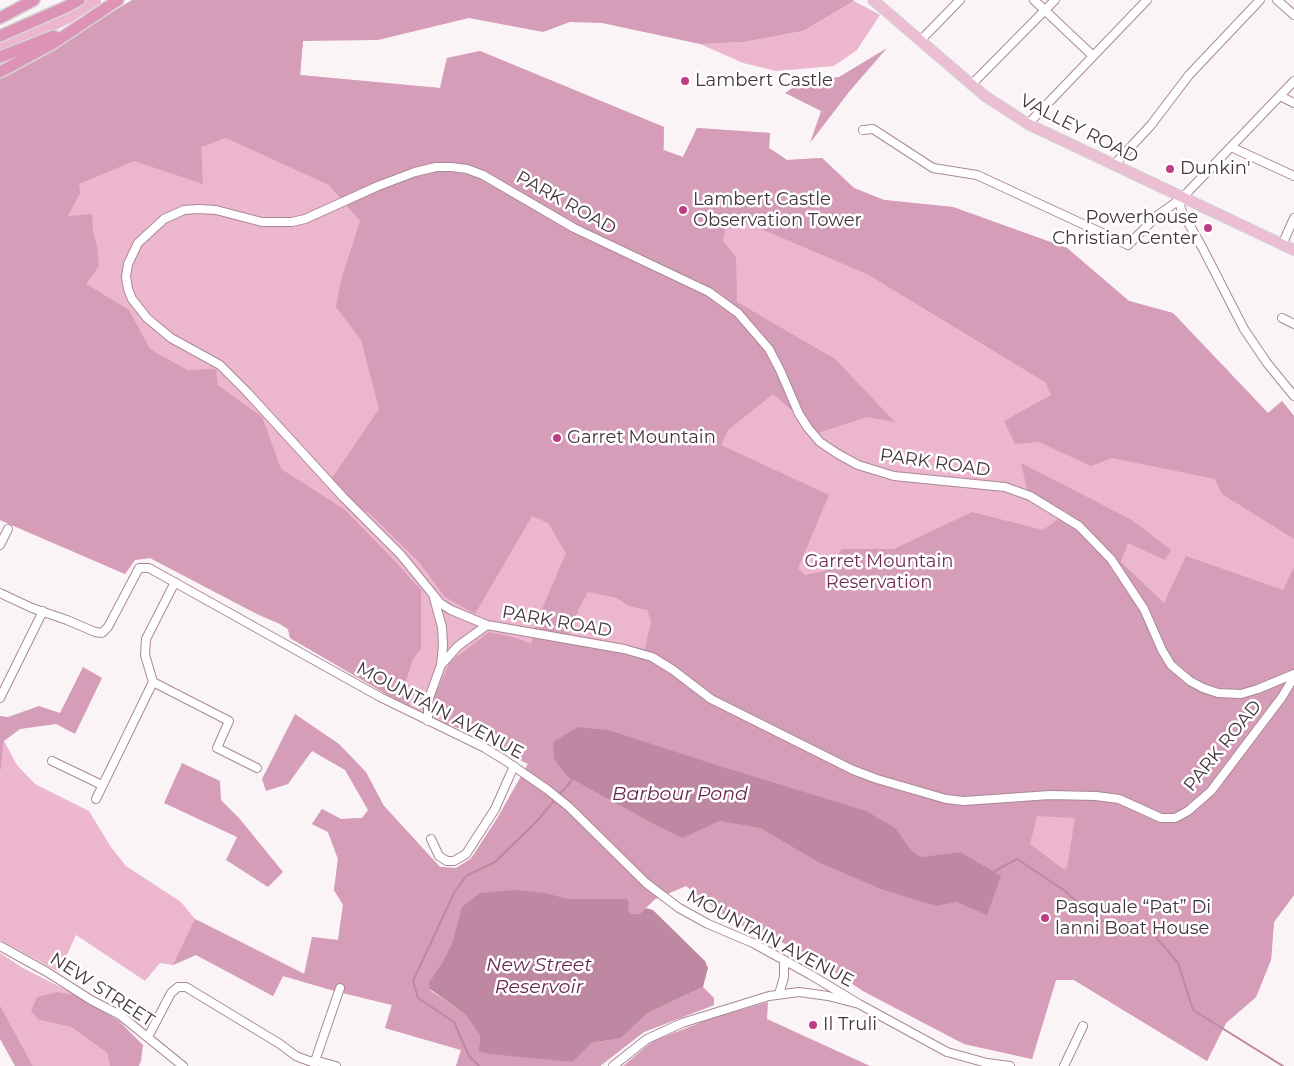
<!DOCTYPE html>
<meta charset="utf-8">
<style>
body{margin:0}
canvas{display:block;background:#fbf4f7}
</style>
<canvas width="1294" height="1066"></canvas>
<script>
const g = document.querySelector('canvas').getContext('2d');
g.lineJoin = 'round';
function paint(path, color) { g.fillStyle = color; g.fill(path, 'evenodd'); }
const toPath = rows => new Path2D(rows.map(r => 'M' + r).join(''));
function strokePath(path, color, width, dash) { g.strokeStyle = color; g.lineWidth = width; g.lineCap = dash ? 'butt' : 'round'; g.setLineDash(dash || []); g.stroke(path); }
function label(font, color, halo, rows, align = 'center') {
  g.font = font + ' Montserrat,sans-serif'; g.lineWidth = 5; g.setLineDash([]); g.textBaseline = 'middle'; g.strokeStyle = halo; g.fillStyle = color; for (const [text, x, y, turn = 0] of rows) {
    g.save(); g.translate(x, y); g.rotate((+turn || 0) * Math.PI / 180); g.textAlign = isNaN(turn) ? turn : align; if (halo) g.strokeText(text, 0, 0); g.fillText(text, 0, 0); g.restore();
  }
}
paint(toPath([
 [83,0,101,0,101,3,70,23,46,35,0,52,0,41],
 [854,1,880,15,857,50,834,66,776,71,743,63,700,44,744,42,803,31],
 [303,41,300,75,440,88,447,58,480,51,664,127,664,150,683,157,697,128,770,133,769,148,787,160,822,158,854,188,884,200,953,207,1067,248,1129,301,1173,313,1268,413,1282,401,1294,416,1294,895,1274,922,1271,960,1256,997,1226,1023,1207,1061,1074,980,1056,980,1032,1059,964,1044,863,991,814,958,773,938,733,922,686,886,655,899,646,908,430,990,466,1015,573,1062,703,987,714,998,714,1005,644,1032,600,1066,457,1066,461,1050,385,1028,392,1005,335,991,283,976,273,996,196,955,173,965,160,963,145,981,76,935,59,972,0,940,0,776,4,741,17,765,35,784,89,811,111,847,126,866,181,902,195,919,305,974,312,937,338,940,343,905,334,890,338,859,328,832,312,824,322,809,341,819,362,818,369,810,384,806,440,867,456,868,471,858,498,817,528,764,480,734,444,724,410,708,290,638,288,629,280,624,257,614,150,558,135,560,125,574,0,520,0,164],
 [0,953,23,968,76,995,58,992,39,1020,71,1027,107,1053,110,1066,33,1066,0,1005]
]), '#edb6cf');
paint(toPath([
 [132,0,853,0,854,1,803,31,744,42,700,44,602,23,570,22,543,32,469,18,378,40,303,41,300,75,440,88,447,58,480,51,664,127,663,150,683,157,697,128,770,133,769,148,787,160,822,158,854,188,884,200,953,207,1067,248,1129,301,1173,313,1268,413,1282,401,1294,416,1294,539,1222,494,1215,479,1112,458,1091,466,1039,442,1015,444,1004,421,1051,395,1045,382,867,274,728,215,723,241,736,257,737,302,835,359,895,422,867,417,818,433,773,394,728,430,721,445,829,495,798,568,805,575,825,571,842,549,894,549,972,512,1043,530,1065,514,1027,489,1021,463,1132,520,1171,550,1165,560,1128,543,1121,562,1164,603,1186,556,1283,590,1294,567,1294,895,1274,922,1271,960,1256,997,1226,1023,1207,1061,1074,980,1056,980,1032,1059,964,1044,863,991,814,958,773,938,733,922,686,886,655,899,639,914,631,914,628,910,629,903,569,899,545,893,462,907,452,943,430,990,466,1015,480,1035,480,1043,478,1050,573,1062,592,1043,621,1038,648,1013,703,987,714,998,714,1005,644,1032,600,1066,456,1066,461,1050,385,1028,392,1005,335,991,283,976,273,996,196,955,173,965,195,919,304,974,312,937,338,940,343,905,334,890,338,859,328,832,312,824,322,809,341,819,362,818,368,810,345,770,312,751,288,784,266,791,262,779,295,714,339,744,366,772,384,806,440,867,456,868,471,859,498,817,528,764,516,758,480,734,444,724,434,697,450,662,489,632,517,638,531,644,536,623,566,553,548,523,532,516,475,614,445,597,419,562,370,514,343,497,330,481,379,409,361,340,336,307,341,280,360,221,329,185,226,138,201,147,203,184,134,161,79,184,80,193,68,216,92,214,93,232,97,247,99,266,86,284,129,310,150,349,187,370,216,369,218,385,262,417,281,469,344,509,388,554,421,590,421,649,413,659,406,681,410,708,290,638,288,629,280,624,257,614,150,558,135,560,125,574,0,520,0,75,42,54],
 [588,592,617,598,629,606,647,610,651,621,645,649,569,634,580,606],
 [578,727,609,730,726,768,895,828,912,851,921,857,960,852,957,902,936,906,818,862,760,828,719,821,683,837,659,827,568,777],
 [1037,816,1075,818,1067,868,1063,869,1030,844],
 [887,48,849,92,810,143,821,111,785,93,801,82,839,77],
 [83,667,102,678,75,734,56,724,20,729,4,741,0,776,0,716,8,717,39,706,60,713],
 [182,763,220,781,221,800,239,818,283,872,268,887,226,860,237,837,164,803],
 [58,992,76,995,119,1021,143,1045,141,1061,139,1066,110,1066,107,1053,71,1027,39,1020,31,1011,37,997],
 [768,1002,767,1019,870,1066,623,1066,653,1041,712,1018],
 [0,1005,33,1066,15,1066,0,1039]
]), '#d59db7');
paint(toPath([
 [578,727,609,730,726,768,866,811,895,828,912,851,921,857,960,852,1001,876,987,915,957,902,936,906,881,889,818,862,760,828,719,821,683,838,659,827,568,777,554,759,553,742],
 [515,890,545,893,569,899,627,899,629,903,628,910,631,914,639,914,646,908,653,910,705,961,708,968,703,987,648,1013,621,1038,592,1043,573,1062,490,1054,478,1051,480,1043,480,1035,466,1015,430,989,429,983,444,960,452,943,462,907,480,893]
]), '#bf88a2');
strokePath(toPath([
 [559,795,572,780],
 [993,872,1017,859,1065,891,1096,919,1154,935,1178,963,1193,1010,1283,1066],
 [479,1066,469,1056,454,1022,418,998,413,981,454,893,466,876,495,862,538,820,556,798]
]), '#bf88a2', 2);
const minor = toPath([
 [1034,0,1093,56],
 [1277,0,1294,15],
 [920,41,960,0],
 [971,85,1055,0],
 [1280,96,1294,103],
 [1028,124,1147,0],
 [863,130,873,129,933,168,977,175,1128,245,1158,215,1182,198,1294,81],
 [1231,147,1294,176],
 [1114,165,1151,125,1189,75,1260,0],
 [1182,198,1180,205,1182,212,1202,247,1244,329,1267,363,1294,396],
 [1282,245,1294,218],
 [1282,318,1294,324],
 [0,545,8,529],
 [0,593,32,608,67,620,95,632,102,633,108,627,139,568,149,568,380,697,485,748,506,761,548,790,569,807,646,883,679,908,708,924,753,943,811,975,859,1004],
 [441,665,458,646,487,625],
 [1294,674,1258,689,1241,694,1218,693,1203,688,1190,681,1171,665,1162,650,1144,609,1111,559,1079,526,1030,496,1005,487,894,476,858,465,838,454,820,442,808,428,799,414,780,370,769,349,738,313,709,292,574,228,483,175,467,169,451,167,436,167,415,172,378,186,305,219,292,222,262,222,216,210,198,209,184,210,164,219,138,243,128,264,126,277,128,289,132,299,147,318,171,338,220,365,247,392,343,497,401,555,440,603,451,610,487,625,624,649,652,657,673,670,711,699,853,770,877,779,946,799,964,801,1050,795,1096,796,1119,799,1161,818,1175,818,1188,811,1211,791,1282,697,1294,677],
 [153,682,229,721,217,748,257,768],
 [0,698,43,611],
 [428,721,428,701,441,665,443,646,442,627,434,598],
 [52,761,102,785],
 [96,799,153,682,145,655,146,639,175,582],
 [431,839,439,856,447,861,454,861,466,854,495,809,514,766],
 [0,946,47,972,91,1000,120,1015,183,1066],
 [779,994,784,977,784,960],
 [148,1037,171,993,178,987,186,987,280,1044,296,1056,309,1061,321,1062,336,1066],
 [314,1064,340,988],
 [613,1066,647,1039,682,1023,769,996,799,992,828,996,859,1004,947,1052,987,1063,1010,1066],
 [1064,1066,1083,1026]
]);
const major = toPath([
 [873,0,985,96,1028,124,1294,250]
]);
const highway = toPath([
 [0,18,34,0],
 [0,36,66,7,79,0],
 [0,57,54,36],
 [0,72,52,44,118,0]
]);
strokePath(minor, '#a98997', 10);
strokePath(major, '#d6d3d4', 12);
strokePath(highway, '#d6d3d4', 14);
strokePath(minor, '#fff', 8);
strokePath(major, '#ebbed3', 10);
strokePath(highway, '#dd93b6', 11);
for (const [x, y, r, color] of [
 [685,81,5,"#bf3d85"],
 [1170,169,5,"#bf3d85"],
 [683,210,5,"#bf3d85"],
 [1208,228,5,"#bf3d85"],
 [557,438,5,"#bf3d85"],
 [1045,918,5,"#bf3d85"],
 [813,1025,5,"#bf3d85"]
]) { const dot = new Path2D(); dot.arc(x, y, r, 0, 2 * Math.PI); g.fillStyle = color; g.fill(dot); strokePath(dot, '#fff', 2); }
label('18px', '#43363c', '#fff', [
 ["Lambert Castle",695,81],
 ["Dunkin'",1180,169],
 ["Lambert Castle",693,200],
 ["Observation Tower",693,221],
 ["Powerhouse",1198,218,"right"],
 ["Christian Center",1198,239,"right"],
 ["Garret Mountain",567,438],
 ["Pasquale “Pat” Di",1055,908],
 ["lanni Boat House",1055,929],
 ["Il Truli",823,1025]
], 'left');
label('18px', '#43363c', '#fff', [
 ["VALLEY ROAD",1079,129,27],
 ["PARK ROAD",566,203,29],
 ["PARK ROAD",935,463,8],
 ["PARK ROAD",557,622,10],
 ["MOUNTAIN AVENUE",440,711,28],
 ["PARK ROAD",1223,746,-51],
 ["MOUNTAIN AVENUE",770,939,28],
 ["NEW STREET",102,990,33]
]);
label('18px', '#712e51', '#fff', [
 ["Garret Mountain",879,562],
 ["Reservation",879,583]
]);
label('italic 19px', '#6a274a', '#fff', [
 ["Barbour Pond",680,794],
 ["New Street",539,965],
 ["Reservoir",539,987]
]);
</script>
